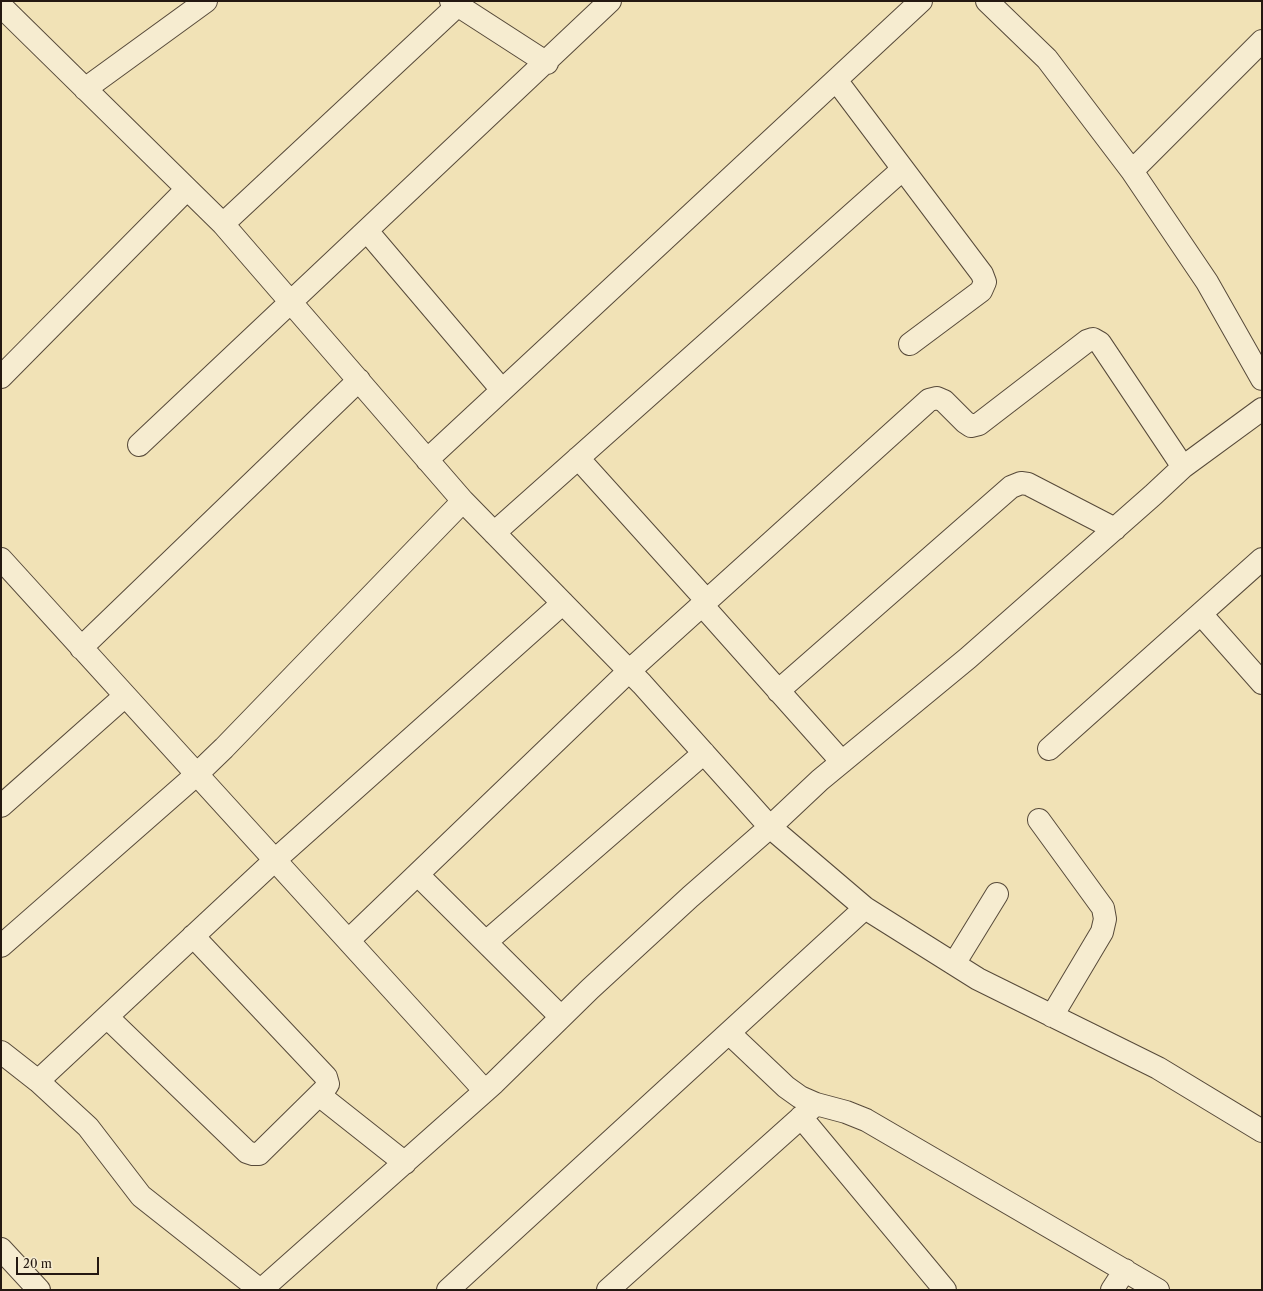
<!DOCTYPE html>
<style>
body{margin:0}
#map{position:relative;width:1263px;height:1291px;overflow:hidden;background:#f1e2b6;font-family:"Libre Caslon Text",serif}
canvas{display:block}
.frame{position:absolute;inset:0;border:2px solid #241811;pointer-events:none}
.scale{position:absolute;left:16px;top:1257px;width:83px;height:18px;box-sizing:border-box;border:2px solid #241811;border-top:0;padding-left:5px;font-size:12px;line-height:14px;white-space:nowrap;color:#241811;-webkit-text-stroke:3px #f6ecd0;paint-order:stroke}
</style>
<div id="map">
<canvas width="1263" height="1291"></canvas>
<div class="frame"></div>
<div class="scale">20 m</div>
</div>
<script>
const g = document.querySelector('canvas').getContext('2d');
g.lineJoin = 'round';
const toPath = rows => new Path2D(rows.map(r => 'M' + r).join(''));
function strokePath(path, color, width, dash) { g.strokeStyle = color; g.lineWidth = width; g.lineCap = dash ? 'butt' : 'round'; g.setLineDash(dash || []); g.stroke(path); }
const street = toPath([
 [451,1,547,63],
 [987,1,1047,59,1132,171,1207,282,1262,379],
 [1,6,223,224,463,501,224,748,196,775,1,946],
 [836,80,982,274,985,282,981,291,910,344],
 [85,89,206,1],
 [1132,171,1262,41],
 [223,224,458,5],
 [367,231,502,390],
 [1,377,187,189],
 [139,445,610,1],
 [578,458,707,601],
 [427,460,921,1],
 [463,501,642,684,770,827,865,908,978,979,1158,1068,1262,1131],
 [494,533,903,169],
 [1,559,485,1091],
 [703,606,842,762],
 [1201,614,1262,683],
 [81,648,359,380],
 [778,691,1011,487,1021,483,1028,484,1115,529],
 [1049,749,1262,559],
 [1,806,125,696],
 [1039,820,1103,908,1105,919,1102,932,1052,1016],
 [418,875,561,1017],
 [349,940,629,671,929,400,937,398,944,401,965,422,971,426,979,424,1087,341,1093,339,1100,343,1183,467],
 [486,942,704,753],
 [954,964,997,894],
 [107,1017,247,1152,253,1154,259,1154,324,1090,328,1084,326,1077,193,936],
 [729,1033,786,1087,800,1097,816,1104,846,1112,866,1120,1158,1290],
 [1,1052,38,1081,88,1127,141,1196,260,1290],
 [38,1081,275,860,563,603],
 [319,1095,405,1163],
 [801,1117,945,1290],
 [1,1249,39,1290],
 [261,1290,494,1083,590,989,690,897,770,827,820,780,968,658,1153,495,1183,467,1262,409],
 [448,1290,865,908],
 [608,1290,816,1104],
 [1112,1290,1125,1270]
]);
strokePath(street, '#574a3a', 24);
strokePath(street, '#f6ecd0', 22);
</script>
